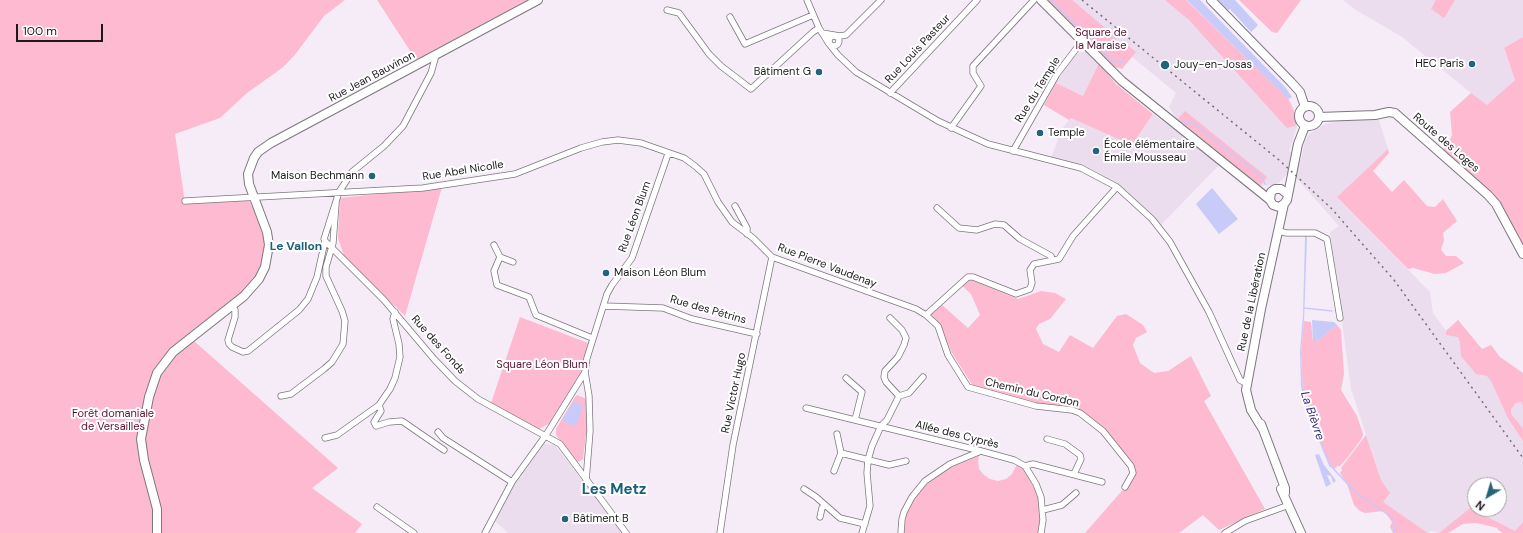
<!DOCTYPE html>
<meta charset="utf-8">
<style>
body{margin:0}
#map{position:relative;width:1523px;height:533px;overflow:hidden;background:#f5ecf7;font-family:"DM Sans",sans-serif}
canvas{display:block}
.north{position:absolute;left:1467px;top:477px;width:40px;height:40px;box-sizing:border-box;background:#fff;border:1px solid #a4a3a5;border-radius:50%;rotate:218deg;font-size:11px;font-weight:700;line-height:16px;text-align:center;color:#1c191d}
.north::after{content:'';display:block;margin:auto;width:14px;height:18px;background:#266279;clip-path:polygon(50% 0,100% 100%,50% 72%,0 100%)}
.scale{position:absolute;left:16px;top:24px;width:87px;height:18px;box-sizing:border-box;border:2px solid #1c191d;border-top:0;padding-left:5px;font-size:12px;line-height:14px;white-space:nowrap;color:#1c191d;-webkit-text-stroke:3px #fff;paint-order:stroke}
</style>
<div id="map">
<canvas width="1523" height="533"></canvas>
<div class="north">N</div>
<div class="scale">100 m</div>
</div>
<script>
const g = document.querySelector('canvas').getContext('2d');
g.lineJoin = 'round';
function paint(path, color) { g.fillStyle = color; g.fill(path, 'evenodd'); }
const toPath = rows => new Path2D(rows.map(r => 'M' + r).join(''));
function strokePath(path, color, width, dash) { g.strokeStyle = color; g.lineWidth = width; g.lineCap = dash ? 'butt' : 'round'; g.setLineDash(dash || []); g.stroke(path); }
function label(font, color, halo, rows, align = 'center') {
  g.font = font + ' "DM Sans",sans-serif'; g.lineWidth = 4; g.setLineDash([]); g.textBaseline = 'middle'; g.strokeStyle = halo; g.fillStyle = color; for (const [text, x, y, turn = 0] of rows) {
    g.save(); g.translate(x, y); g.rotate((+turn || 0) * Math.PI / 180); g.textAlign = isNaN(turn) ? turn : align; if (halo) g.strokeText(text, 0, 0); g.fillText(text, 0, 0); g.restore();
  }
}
paint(toPath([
 [1066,0,1187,0,1289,98,1299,120,1289,151,1301,160,1305,141,1309,134,1325,124,1340,121,1379,120,1388,149,1337,197,1430,292,1433,313,1446,331,1458,320,1523,401,1523,522,1515,531,1470,508,1439,533,1432,531,1428,533,1382,502,1389,493,1381,480,1351,389,1330,232,1339,226,1299,181,1288,172,1282,180,1275,185,1259,186,1177,120,1169,107,1176,93,1114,42],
 [1475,485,1499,485,1499,509,1475,509],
 [1343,0,1523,0,1523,37,1504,49,1515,80,1487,106,1402,37,1356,10],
 [1087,51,1099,63,1083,96,1056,83,1075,54],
 [1153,114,1220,164,1161,225,1123,188,1094,170,1081,164,1051,158,1062,129,1071,117,1132,145],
 [544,444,555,445,622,533,508,533,495,521,511,490]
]), '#ebddee');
paint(toPath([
 [0,0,345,0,324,16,294,56,282,68,247,93,220,118,175,134,185,203,247,196,256,214,266,242,261,273,240,295,188,334,194,341,338,468,312,488,362,524,355,533,0,533],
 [377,0,529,0,416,60],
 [1045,0,1072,0,1117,38,1114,43,1118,46,1122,41,1136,52,1122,69,1112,66],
 [1165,0,1186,0,1288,99,1298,120,1295,126,1287,128,1189,20],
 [1239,0,1301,0,1277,33,1272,32],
 [1436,0,1455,0,1444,18,1431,9],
 [1523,37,1523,249,1506,216,1441,152,1449,142,1452,135,1450,112,1471,93,1487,105,1515,80,1504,48],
 [1099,63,1116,84,1153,114,1132,145,1071,118,1069,120,1044,105,1056,83,1083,96],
 [1185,111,1267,177,1260,186,1178,119],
 [1388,149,1389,153,1373,171,1392,192,1404,180,1427,206,1435,207,1443,199,1457,221,1443,233,1444,240,1441,250,1446,256,1456,256,1464,263,1446,273,1435,274,1413,268,1408,269,1337,197],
 [442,187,405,316,344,256,338,238,340,198],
 [969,279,1018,299,1041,291,1055,293,1066,299,1050,319,1039,324,1036,329,1043,344,1059,352,1070,335,1093,348,1117,316,1126,314,1143,325,1147,332,1136,338,1133,345,1140,363,1154,373,1168,371,1191,356,1211,396,1204,401,1265,509,1219,530,1203,515,1179,533,1085,533,1134,477,1135,467,1104,428,1080,410,1036,403,973,386,952,353,940,325,930,314,941,304,968,328,980,315,971,294,961,285],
 [520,317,588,343,582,371,550,423,537,430,491,403],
 [1458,320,1482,349,1491,345,1500,357,1523,373,1523,405,1521,402,1516,403,1511,409,1511,414,1523,429,1523,441,1508,418,1491,381,1487,376,1476,374,1461,356,1460,342,1458,337,1446,335,1446,331],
 [1304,321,1311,322,1313,342,1316,342,1337,325,1341,330,1344,374,1341,390,1357,416,1363,434,1362,438,1348,457,1339,467,1338,465,1335,469,1331,466,1323,449,1309,413,1303,391,1301,353],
 [577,395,587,399,589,431,586,434,583,459,578,462,576,462,556,435,556,429,575,397],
 [1366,435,1381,480,1390,493,1383,502,1428,533,1393,533,1390,527,1392,522,1384,511,1365,513,1360,511,1354,505,1347,484,1340,473,1342,470,1341,468],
 [979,456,978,461,979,469,984,475,990,479,998,481,1006,479,1012,474,1017,464,1025,470,1039,499,1041,520,1039,533,904,533,906,515,921,489,947,469],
 [1470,508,1515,531,1523,522,1523,533,1503,533,1497,529,1498,528,1476,523,1463,524,1448,533,1439,533]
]), '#fdbad1');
paint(toPath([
 [1187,0,1200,0,1285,87,1292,97,1288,99],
 [1218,0,1235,0,1258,25,1251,32,1230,9,1228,10],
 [1212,188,1238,219,1219,234,1196,204],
 [1303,233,1307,237,1304,321,1301,353,1303,391,1309,413,1331,466,1330,468,1308,414,1301,387,1300,352,1303,315,1305,237],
 [1312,320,1334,322,1337,325,1316,342,1313,342],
 [574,401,583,406,577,423,573,426,565,422,563,418],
 [1319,454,1324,465,1335,479,1336,481,1333,483,1331,476,1327,475,1331,484,1326,487,1315,455]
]), '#c8caf8');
strokePath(toPath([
 [1051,0,1111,60,1123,63],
 [1182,122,1192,122,1262,177,1265,184],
 [1304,308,1332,311],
 [1330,465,1356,493,1393,518,1395,533]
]), '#c8caf8', 1.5);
const street = toPath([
 [807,0,819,28,829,44],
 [667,10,679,13,709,54,721,66,751,89,813,32,819,28],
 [730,17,745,44,813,15],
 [822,33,840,36,846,35,881,0],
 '829 41a5 5 0 1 1 10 0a5 5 0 1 1-10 0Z',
 [830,45,838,55,856,72,938,121,988,144,1081,168,1117,187,1152,219,1170,242,1209,312,1240,380,1247,384],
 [890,93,977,0],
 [951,128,981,86,973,73,973,66,1034,0],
 [1013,151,1057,74,1082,41],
 [185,201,423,188,515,174,581,148,602,142,618,140,641,143,684,158,695,166,704,174,718,202,732,222,753,238,772,257,916,309,926,315,938,326,948,355,968,387,1036,406,1072,410,1080,413,1103,431,1131,466,1133,473,1125,487],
 [735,206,747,228,747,234],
 [937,208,959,228,977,230,995,224,1004,225,1020,239,1051,256,1052,260],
 [1278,231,1287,233,1315,233,1327,239,1340,318],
 [325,241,384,300,434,359,455,381,478,399,560,444,626,533],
 [494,245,500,257,494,271,497,285,529,297,536,315,592,338],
 [500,257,513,262],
 [232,306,235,310,235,317,228,340,229,344,232,347,243,352,248,351,299,310,308,299,317,277,325,241,324,239,339,192,352,172,384,146,403,126,431,73,435,59,433,56],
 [604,306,663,308,692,319,757,334],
 [926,315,968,277,973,277,1016,294,1030,289,1032,283,1030,270,1034,264,1059,259,1073,236,1117,187],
 [890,318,902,330,906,338,904,345,898,357,885,371,884,377,886,382,899,396],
 [585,372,589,396,590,431,586,481],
 [846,378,862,392,855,420],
 [281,396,291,394,324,369,332,362,343,344,345,321,342,311,326,276,326,267,333,243,336,203],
 [379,405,381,411,374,422,376,426,389,422,402,421,444,450],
 [806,408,981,451,1014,460,1025,466,1033,464,1102,482],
 [438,432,443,438,512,482],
 [837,434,841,453],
 [325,438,337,435,379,405,390,389,395,378,400,357,399,344,393,319,395,312],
 [1047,439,1065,444,1080,455,1081,459,1074,474],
 [1025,466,1036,484,1041,497,1043,520,1041,533],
 [834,471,841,453,889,465,906,461],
 [804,489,816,497,840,518,865,524],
 [377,507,414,533],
 [1043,510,1062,505,1076,493],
 [820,517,822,508,825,505],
 [485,533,512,482,546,435,585,372,587,358,607,294,612,285,632,258,668,154],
 [720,533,733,445,772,257],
 [862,533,870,506,867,473,868,460,872,446,881,426,887,420,899,396,909,393,923,377],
 [901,533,902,519,904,512,912,497,925,481,950,464,981,451],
 [1225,533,1245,521,1289,505]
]);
const secondary = toPath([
 [1041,0,1122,81,1270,200],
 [1211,0,1291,82,1300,92,1305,107],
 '1299 116a10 10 0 1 1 20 0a10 10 0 1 1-20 0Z',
 [1319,117,1375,115,1389,112,1395,113,1488,195,1496,204,1523,254],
 [1287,194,1281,189,1275,189,1271,192,1270,200,1273,205,1279,207,1284,204,1287,200,1298,144,1305,126],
 [1261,424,1285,488,1285,493],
 [1262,428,1251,410,1246,390,1261,309,1284,204],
 [1281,489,1301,533],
 [157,533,157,509,144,460,141,439,149,397,157,373,173,352,244,296,259,279,265,267,269,245,267,232,249,184,248,174,254,158,258,152,271,143,538,0]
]);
strokePath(street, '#7d767f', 7);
strokePath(secondary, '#7d767f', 10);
strokePath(street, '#fff', 5.5);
strokePath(secondary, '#fff', 8);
strokePath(toPath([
 [1082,0,1279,160,1331,208,1394,280,1523,458]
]), '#746f76', 1.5, [2, 4]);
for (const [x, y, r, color] of [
 [1472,64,4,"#266279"],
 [1165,65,5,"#266279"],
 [819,72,4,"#266279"],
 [1040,133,4,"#266279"],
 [1096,151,4,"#266279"],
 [372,176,4,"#266279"],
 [606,273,4,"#266279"],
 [565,519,4,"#266279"]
]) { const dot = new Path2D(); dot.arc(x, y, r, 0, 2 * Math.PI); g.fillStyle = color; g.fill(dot); strokePath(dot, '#fff', 1.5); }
label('11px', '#5b1134', '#fff', [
 ["Square de",1101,33],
 ["la Maraise",1101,46],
 ["Square Léon Blum",542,365],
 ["Forêt domaniale",113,414],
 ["de Versailles",113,427]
]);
label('11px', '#1c191d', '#fff', [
 ["Rue Louis Pasteur",918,49,-47],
 ["Rue Jean Bauvinon",372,77,-28],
 ["Rue du Temple",1038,90,-58],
 ["Route des Loges",1446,143,41],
 ["Rue Abel Nicolle",463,171,-9],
 ["Rue Léon Blum",635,217,-70],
 ["Rue Pierre Vaudenay",827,266,21],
 ["Rue de la Libération",1252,302,-78],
 ["Rue des Pétrins",708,310,16],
 ["Rue des Fonds",438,345,48],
 ["Rue Victor Hugo",734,393,-78],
 ["Chemin du Cordon",1032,393,13],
 ["Allée des Cyprès",957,435,14]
]);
label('11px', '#1c191d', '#fff', [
 ["HEC Paris",1464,64,"right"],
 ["Jouy-en-Josas",1174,65],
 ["Bâtiment G",811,72,"right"],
 ["Temple",1048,133],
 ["École élémentaire",1104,145],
 ["Émile Mousseau",1104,158],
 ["Maison Bechmann",364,176,"right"],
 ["Maison Léon Blum",614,273],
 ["Bâtiment B",573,519]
], 'left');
label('bold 12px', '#18607b', '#fff', [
 ["Le Vallon",296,247]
]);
label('italic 12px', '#35297e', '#fff', [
 ["La Bièvre",1312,416,71]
]);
label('bold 15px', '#18607b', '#fff', [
 ["Les Metz",614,490]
]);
</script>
